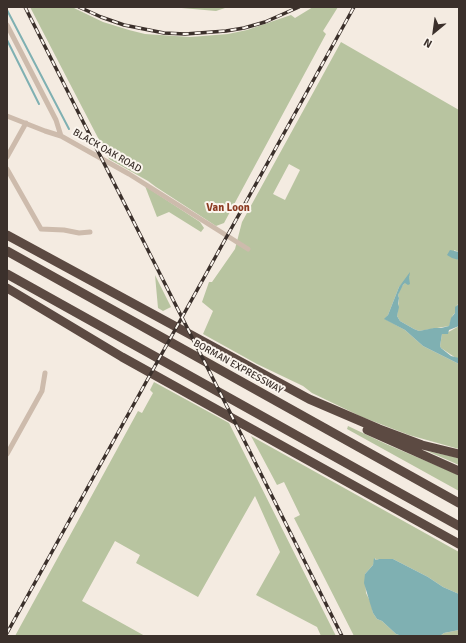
<!DOCTYPE html>
<style>
body{margin:0}
#map{position:relative;width:466px;height:643px;overflow:hidden;background:#f4ebe1;font-family:Signika,sans-serif}
canvas{display:block}
.frame{position:absolute;inset:0;border:8px solid #3b302b;pointer-events:none}
.north{position:absolute;left:414px;top:12px;width:40px;height:40px;-webkit-text-stroke:3px #fbf5ee;paint-order:stroke;rotate:209deg;font-size:11px;font-weight:700;line-height:16px;text-align:center;color:#3b302b}
.north::after{content:'';display:block;margin:auto;width:14px;height:18px;background:#3b302b;clip-path:polygon(50% 0,100% 100%,50% 72%,0 100%)}
</style>
<div id="map">
<canvas width="466" height="643"></canvas>
<div class="frame"></div>
<div class="north">N</div>
</div>
<script>
const g = document.querySelector('canvas').getContext('2d');
g.lineJoin = 'round';
function paint(path, color) { g.fillStyle = color; g.fill(path, 'evenodd'); }
const toPath = rows => new Path2D(rows.map(r => 'M' + r).join(''));
function strokePath(path, color, width, dash) { g.strokeStyle = color; g.lineWidth = width; g.lineCap = dash ? 'butt' : 'round'; g.setLineDash(dash || []); g.stroke(path); }
function label(font, color, halo, rows, align = 'center') {
  g.font = font + ' Signika,sans-serif'; g.lineWidth = 4; g.setLineDash([]); g.textBaseline = 'middle'; g.strokeStyle = halo; g.fillStyle = color; for (const [text, x, y, turn = 0] of rows) {
    g.save(); g.translate(x, y); g.rotate((+turn || 0) * Math.PI / 180); g.textAlign = isNaN(turn) ? turn : align; if (halo) g.strokeText(text, 0, 0); g.fillText(text, 0, 0); g.restore();
  }
}
paint(toPath([
 [30,7,72,7,103,22,129,30,145,34,190,37,228,34,247,30,291,15,295,18,313,7,338,7,323,31,326,34,224,223,216,226,156,187,148,181,109,159],
 [170,7,228,7,216,11],
 [341,42,459,110,459,252,454,250,457,259,459,260,459,304,457,305,455,313,453,315,449,326,419,331,414,329,400,321,397,316,399,298,398,295,400,289,410,276,399,287,388,315,385,319,405,330,423,346,459,364,459,449,409,435,362,417,312,393,303,386,257,364,203,334,213,311,202,302,209,282,212,282,235,249,242,222],
 [289,164,300,170,285,200,273,194],
 [145,186,200,222,204,228,201,232,169,212,157,217],
 [155,275,171,307,163,311,158,308],
 [459,326,459,358,456,358,441,348,440,346,442,334,445,334],
 [154,382,229,423,336,636,321,636,317,627,256,595,280,552,255,496,198,597,136,563,140,555,115,541,82,601,145,636,15,636,138,411,142,413,148,402,153,393,150,390],
 [348,426,386,444,459,475,459,491,347,429],
 [251,436,459,552,459,594,443,587,428,577,393,559,379,559,376,560,375,558,373,565,365,574,366,593,371,603,373,613,377,619,382,621,396,634,402,636,354,636,294,518,300,515,284,482,277,485],
 [423,450,459,458,459,465,427,451],
 [459,630,459,636,440,636,444,633]
]), '#b8c4a0');
paint(toPath([
 [450,250,459,252,459,260,452,258,447,255],
 [410,272,409,278,410,284,408,285,405,283,403,285,398,295,399,298,398,304,399,307,397,316,400,321,414,329,419,331,434,328,441,328,449,326,451,318,455,313,455,307,459,304,459,326,449,330,448,334,442,334,440,346,441,348,451,356,459,358,459,364,423,346,405,330,384,319,388,315,399,287],
 [374,558,376,560,379,559,393,559,428,577,443,587,459,594,459,630,444,633,440,636,402,636,396,634,382,621,377,619,373,613,364,583,365,574,373,565]
]), '#7fb0b2');
strokePath(toPath([
 [7,10,69,129],
 [7,40,39,104]
]), '#7fb0b2', 2);
strokePath(toPath([
 [7,25,56,120,61,136,129,174,248,249],
 [7,116,45,131,61,136],
 [7,157,26,123],
 [7,169,41,229,64,230,79,233,90,232],
 [7,454,42,391,45,373]
]), '#cdbbac', 5);
strokePath(toPath([
 [7,235,309,399,379,429,422,445,459,454],
 [7,251,459,503],
 [7,274,459,526],
 [7,288,122,357,459,544],
 [367,430,459,471]
]), '#5c4a42', 9);
const rail = toPath([
 [25,7,246,444,342,636],
 [79,7,101,17,124,25,164,33,185,34,226,31,244,28,265,22,299,7],
 [7,633,354,7]
]);
strokePath(rail, '#3b302b', 3.5);
strokePath(rail, '#fbf5ee', 2, [6]);
label('10px', '#3b302b', '#fbf5ee', [
 ["BLACK OAK ROAD",107,151,30],
 ["BORMAN EXPRESSWAY",238,367,29]
]);
label('bold 11px', '#8c3b22', '#fbf5ee', [
 ["Van Loon",228,208]
]);
</script>
